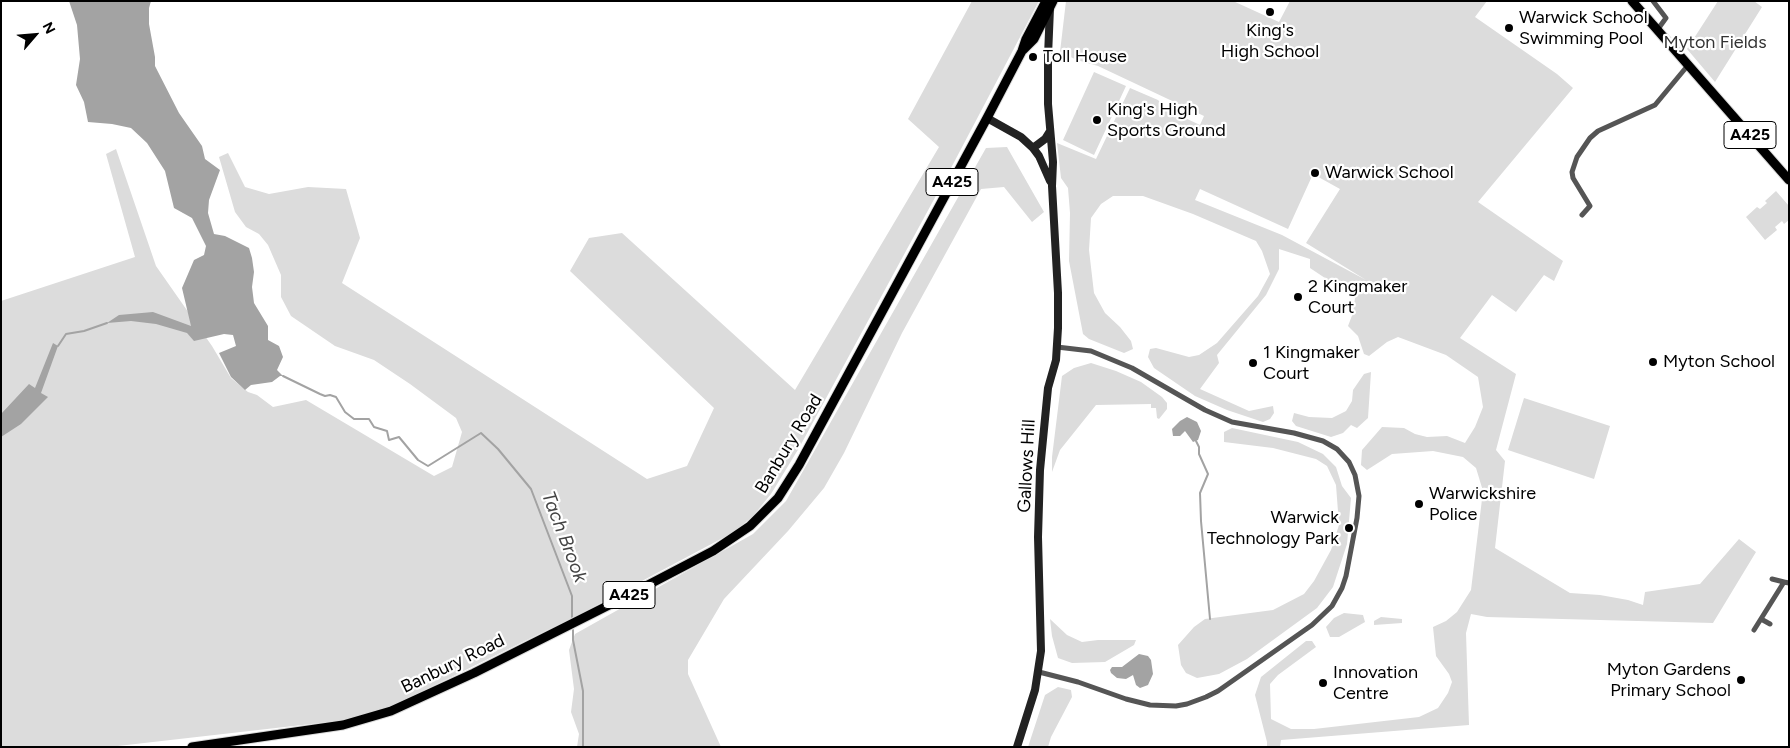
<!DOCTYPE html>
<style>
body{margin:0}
#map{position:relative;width:1790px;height:748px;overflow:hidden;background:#fff;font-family:Figtree,sans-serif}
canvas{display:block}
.frame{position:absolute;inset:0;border:2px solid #000;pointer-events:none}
.north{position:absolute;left:10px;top:10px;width:50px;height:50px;-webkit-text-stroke:4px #fff;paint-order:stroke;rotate:63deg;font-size:14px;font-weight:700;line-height:20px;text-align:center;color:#000}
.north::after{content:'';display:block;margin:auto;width:18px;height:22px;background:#000;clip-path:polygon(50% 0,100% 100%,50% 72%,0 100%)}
</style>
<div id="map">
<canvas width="1790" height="748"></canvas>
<div class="frame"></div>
<div class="north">N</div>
</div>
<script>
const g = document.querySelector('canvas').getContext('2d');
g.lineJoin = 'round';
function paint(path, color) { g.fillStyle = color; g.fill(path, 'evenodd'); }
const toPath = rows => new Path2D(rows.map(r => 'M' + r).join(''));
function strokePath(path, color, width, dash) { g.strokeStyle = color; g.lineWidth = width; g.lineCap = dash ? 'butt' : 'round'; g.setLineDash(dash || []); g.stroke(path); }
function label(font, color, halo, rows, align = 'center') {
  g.font = font + ' Figtree,sans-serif'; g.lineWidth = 4.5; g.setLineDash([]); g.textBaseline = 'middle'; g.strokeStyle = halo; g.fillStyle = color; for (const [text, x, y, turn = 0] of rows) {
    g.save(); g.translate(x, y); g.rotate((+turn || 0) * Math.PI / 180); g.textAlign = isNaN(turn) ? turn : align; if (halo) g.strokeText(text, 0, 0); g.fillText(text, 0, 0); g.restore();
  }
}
paint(toPath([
 [972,1,1039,1,951,168,799,448,771,494,753,516,734,532,580,614,388,708,346,720,109,747,1,747,1,301,135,257,106,154,116,149,156,266,212,346,231,378,248,392,257,395,273,407,306,400,434,476,452,467,462,432,456,418,410,384,374,360,335,346,291,316,281,297,281,275,268,245,259,234,246,227,235,212,219,157,228,153,245,187,269,194,308,187,346,189,360,238,342,283,647,479,687,466,714,408,570,271,589,238,622,233,795,390,939,147,908,119],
 [1066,1,1233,1,1279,22,1290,1,1487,1,1475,17,1557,74,1573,88,1478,202,1563,261,1554,281,1544,275,1516,312,1492,295,1460,338,1516,374,1496,450,1505,461,1495,548,1570,593,1600,595,1628,600,1643,605,1645,592,1700,584,1739,539,1756,552,1713,623,1487,617,1471,614,1466,633,1469,725,1281,740,1280,747,1267,747,1267,742,1255,695,1261,677,1306,641,1312,641,1316,647,1278,675,1270,684,1271,719,1291,729,1314,729,1419,717,1438,708,1448,693,1452,682,1449,674,1436,656,1433,627,1446,621,1457,612,1471,590,1483,491,1476,468,1463,457,1433,451,1392,454,1367,470,1361,465,1362,450,1382,427,1404,428,1415,434,1427,437,1447,436,1465,443,1475,427,1483,407,1478,377,1446,355,1398,337,1387,342,1369,356,1364,354,1358,336,1348,326,1353,313,1355,298,1310,268,1310,259,1279,249,1279,269,1266,295,1217,355,1219,363,1200,389,1249,411,1273,406,1274,413,1270,419,1263,422,1227,410,1195,396,1154,368,1148,357,1150,349,1156,348,1189,357,1199,355,1217,343,1258,296,1270,274,1262,251,1256,241,1193,214,1143,196,1113,196,1101,204,1091,218,1089,250,1094,293,1105,313,1120,327,1131,341,1133,349,1124,353,1089,339,1083,334,1069,261,1070,213,1068,188,1061,178,1057,143,1096,159,1130,88,1158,100,1168,110,1200,125,1204,116,1098,66,1077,60,1060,52],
 [1313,174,1340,189,1306,243,1366,280,1282,235,1195,200,1200,189,1288,229],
 [1718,1,1754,1,1762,7,1715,82,1687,49],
 [1094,72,1126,86,1094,155,1063,140],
 [1007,147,1044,212,1032,222,1004,187,981,189,902,333,844,453,824,488,788,531,724,599,688,660,688,674,721,747,577,747,579,734,571,712,574,689,569,650,575,634,753,534,786,501,986,148],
 [1776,191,1789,206,1789,220,1784,224,1782,221,1775,227,1777,230,1765,240,1746,217,1757,207,1760,209,1767,203,1765,201],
 [1091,363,1116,371,1141,382,1162,397,1167,403,1167,409,1159,419,1157,418,1156,408,1151,408,1151,404,1096,405,1060,450,1052,472,1052,457,1062,376,1074,368],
 [1371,372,1368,418,1357,428,1351,425,1343,433,1331,437,1296,426,1292,421,1294,413,1309,417,1332,418,1346,411,1352,401,1353,390,1364,374],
 [1524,398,1610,426,1594,479,1508,450],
 [1232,428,1298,442,1323,454,1336,467,1342,486,1351,498,1347,544,1333,587,1317,608,1247,659,1219,674,1197,678,1186,673,1181,665,1178,645,1194,627,1205,619,1273,610,1304,594,1314,581,1331,550,1339,525,1336,485,1327,466,1316,459,1273,448,1224,442,1224,432],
 [1344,613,1363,615,1365,622,1339,637,1330,637,1326,627,1334,618],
 [1381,617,1402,619,1402,623,1374,625,1374,621],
 [1050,619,1067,635,1082,642,1098,640,1136,640,1134,645,1105,662,1072,663,1058,658,1052,636],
 [1058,687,1071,690,1072,697,1051,737,1048,747,1028,747,1045,695]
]), '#dcdcdc');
paint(toPath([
 [69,1,151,1,149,8,149,24,155,57,155,66,179,113,202,146,205,159,220,170,209,200,208,213,214,234,225,236,249,248,252,258,254,272,252,287,254,303,268,326,268,340,279,346,283,357,277,370,283,376,280,376,272,382,251,385,245,390,231,377,219,353,236,346,233,335,224,334,194,341,187,333,156,324,131,321,107,323,119,315,153,312,191,326,182,288,194,260,204,255,206,246,192,218,174,208,165,171,147,143,131,128,112,124,88,122,84,102,76,85,80,59,77,25],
 [53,343,58,346,41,393,48,397,21,424,1,437,1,414,29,384,35,388],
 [1187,417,1197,422,1201,431,1198,440,1193,442,1185,431,1180,436,1173,436,1172,429,1180,421],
 [1139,654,1148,656,1151,660,1153,674,1148,685,1140,688,1136,685,1133,675,1126,679,1117,678,1111,673,1110,670,1112,667,1122,667]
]), '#a3a3a3');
strokePath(toPath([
 [58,346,66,334,84,331,107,323],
 [283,376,320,394,325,396,330,395,336,397,345,412,354,419,369,419,374,427,387,431,389,440,399,437,418,460,428,466,481,433,498,449,531,489,572,596,572,618],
 [1196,441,1199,447,1199,454,1208,474,1200,493,1201,521,1210,619],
 [573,630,573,640,583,691,583,747]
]), '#a3a3a3', 2);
const primary = toPath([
 [1632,1,1789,180],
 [1023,50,1034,39,1053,1],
 [192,747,343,725,391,711,474,673,623,598,713,551,750,526,778,498,799,465,987,118,1022,51,1026,39,1046,1]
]);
strokePath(primary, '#dbdbdb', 11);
strokePath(toPath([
 [1653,1,1666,18,1658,29],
 [1582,215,1590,206,1573,178,1572,172,1577,157,1590,138,1598,131,1655,105,1689,64],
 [1772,579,1784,582],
 [1761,619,1770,624],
 [1754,630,1784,582,1789,583],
 [1039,672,1078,682,1126,699,1150,705,1176,706,1187,704,1206,697,1218,691,1312,625,1332,606,1342,588,1346,576,1357,518,1359,496,1355,475,1349,462,1337,449,1323,441,1294,433,1232,422,1205,410,1132,368,1091,351,1057,347]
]), '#555', 5);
strokePath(toPath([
 [987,118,1021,137,1033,148,1039,156,1050,181],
 [1033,148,1045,139,1050,131],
 [1017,747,1035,690,1041,651,1038,537,1040,470,1048,388,1056,360,1058,328,1058,293,1052,186,1053,162,1048,104,1048,56,1050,8]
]), '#222', 8);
strokePath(primary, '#000', 9);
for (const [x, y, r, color] of [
 [1270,12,5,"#000"],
 [1509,28,5,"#000"],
 [1033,57,5,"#000"],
 [1097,120,5,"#000"],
 [1315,173,5,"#000"],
 [1298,297,5,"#000"],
 [1653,362,5,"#000"],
 [1253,363,5,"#000"],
 [1419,504,5,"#000"],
 [1349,528,5,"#000"],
 [1741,680,5,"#000"],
 [1323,683,5,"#000"]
]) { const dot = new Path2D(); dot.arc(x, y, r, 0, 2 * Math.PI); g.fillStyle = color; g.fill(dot); strokePath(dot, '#fff', 2); }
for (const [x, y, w] of [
 [1750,135,52],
 [952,182,52],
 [629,595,52]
]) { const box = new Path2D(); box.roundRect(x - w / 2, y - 13.5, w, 27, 4); g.fillStyle = '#fff'; g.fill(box); strokePath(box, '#000', 1); }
label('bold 16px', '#000', null, [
 ["A425",1750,135],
 ["A425",952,182],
 ["A425",629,595]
]);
label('18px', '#000', '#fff', [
 ["Warwick School",1519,18],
 ["Swimming Pool",1519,39],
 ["King's",1270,31,"center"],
 ["High School",1270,52,"center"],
 ["Toll House",1043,57],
 ["King's High",1107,110],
 ["Sports Ground",1107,131],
 ["Warwick School",1325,173],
 ["2 Kingmaker",1308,287],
 ["Court",1308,308],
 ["1 Kingmaker",1263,353],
 ["Court",1263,374],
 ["Myton School",1663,362],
 ["Warwickshire",1429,494],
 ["Police",1429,515],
 ["Warwick",1339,518,"right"],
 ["Technology Park",1339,539,"right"],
 ["Myton Gardens",1731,670,"right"],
 ["Primary School",1731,691,"right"],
 ["Innovation",1333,673],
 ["Centre",1333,694]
], 'left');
label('18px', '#333', '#fff', [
 ["Myton Fields",1715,43]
]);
label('18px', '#000', '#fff', [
 ["Banbury Road",789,444,-59],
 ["Gallows Hill",1027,466,-87],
 ["Banbury Road",453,664,-26]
]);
label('italic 19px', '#444', '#fff', [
 ["Tach Brook",564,537,69]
]);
</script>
